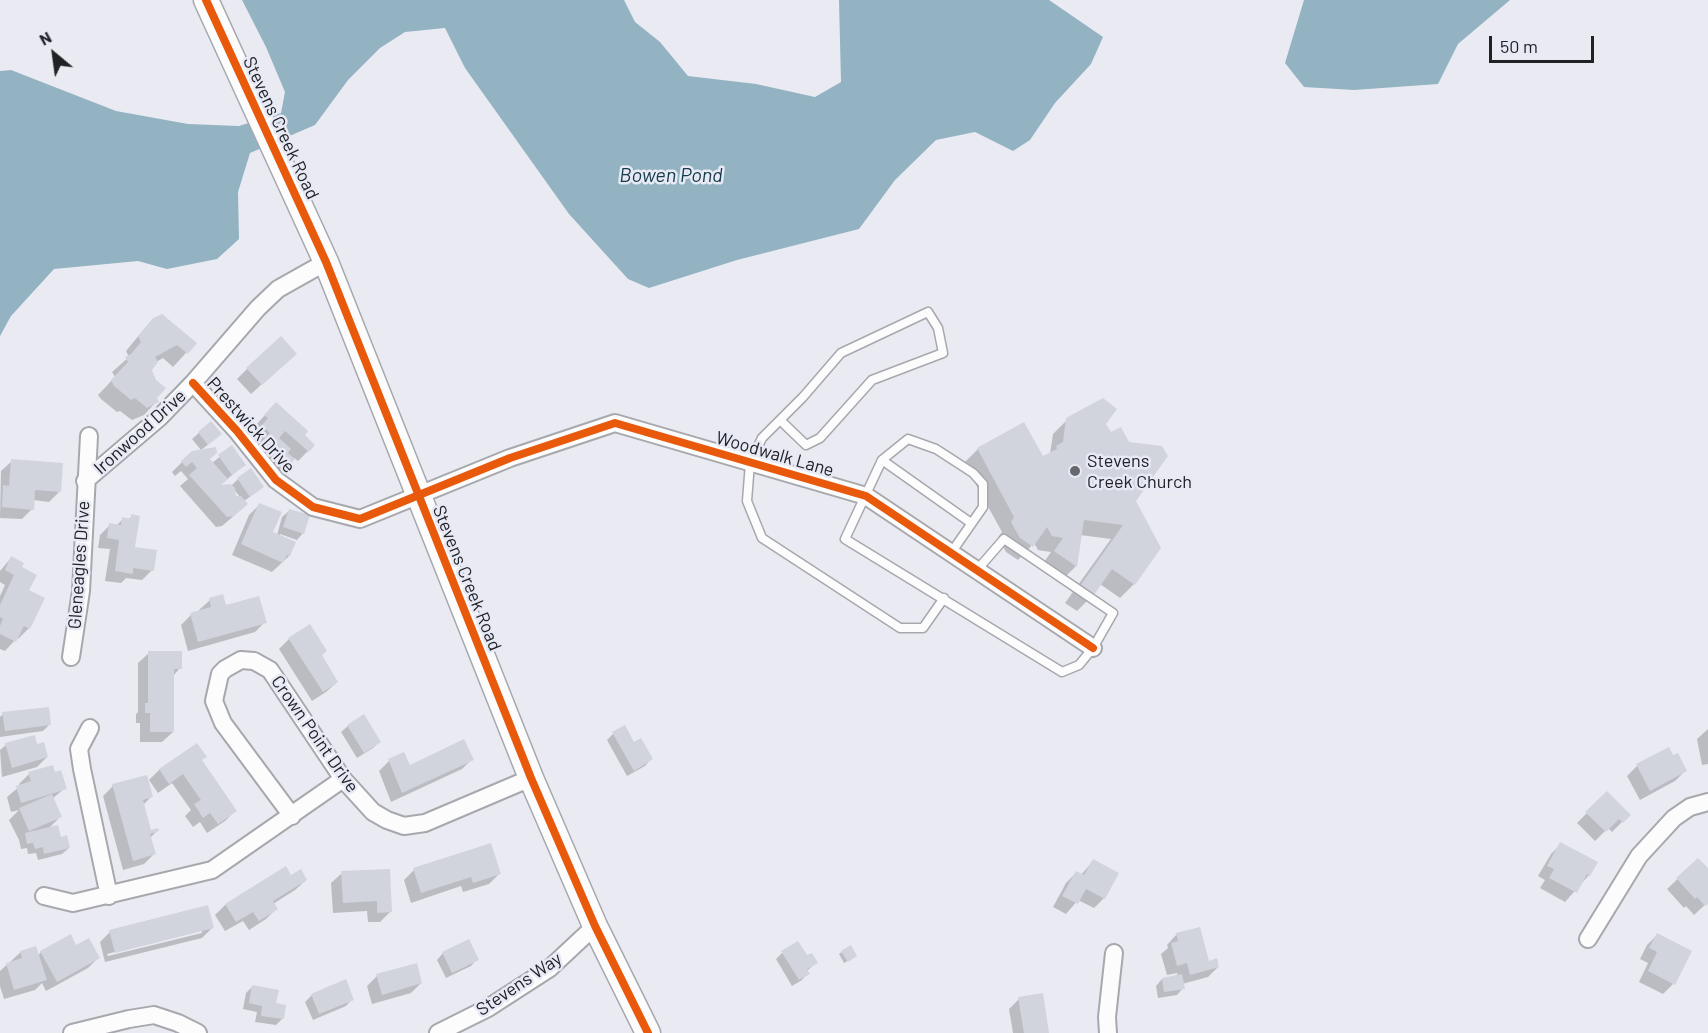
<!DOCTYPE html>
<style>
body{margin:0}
#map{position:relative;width:1708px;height:1033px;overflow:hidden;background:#eaebf2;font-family:Barlow,sans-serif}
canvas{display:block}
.north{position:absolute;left:24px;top:24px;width:60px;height:60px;-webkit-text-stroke:4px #e7e9f5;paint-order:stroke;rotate:331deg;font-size:16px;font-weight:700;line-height:24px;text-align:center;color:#212226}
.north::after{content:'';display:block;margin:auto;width:21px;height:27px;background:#212226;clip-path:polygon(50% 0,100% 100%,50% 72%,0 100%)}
.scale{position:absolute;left:1489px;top:36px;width:105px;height:27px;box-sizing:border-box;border:3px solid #212226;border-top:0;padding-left:8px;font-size:18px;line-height:21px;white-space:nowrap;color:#212226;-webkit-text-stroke:4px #e7e9f5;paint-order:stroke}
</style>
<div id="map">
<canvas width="1708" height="1033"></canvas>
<div class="north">N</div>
<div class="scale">50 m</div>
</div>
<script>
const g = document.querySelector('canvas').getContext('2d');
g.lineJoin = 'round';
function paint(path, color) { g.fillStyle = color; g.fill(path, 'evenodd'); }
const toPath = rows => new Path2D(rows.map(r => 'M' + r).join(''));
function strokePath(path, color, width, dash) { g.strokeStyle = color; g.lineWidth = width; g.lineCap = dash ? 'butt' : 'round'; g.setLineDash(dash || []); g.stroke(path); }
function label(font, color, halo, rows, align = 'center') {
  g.font = font + ' Barlow,sans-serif'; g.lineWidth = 5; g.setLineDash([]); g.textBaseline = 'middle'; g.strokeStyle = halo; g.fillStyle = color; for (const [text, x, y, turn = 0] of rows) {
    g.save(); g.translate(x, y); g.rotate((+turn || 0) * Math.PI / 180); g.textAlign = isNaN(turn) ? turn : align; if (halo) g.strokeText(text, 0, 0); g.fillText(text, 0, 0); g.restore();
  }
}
paint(toPath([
 [242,0,624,0,635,22,660,42,688,76,756,84,815,97,841,82,839,0,1049,0,1103,37,1091,64,1055,103,1030,140,1013,151,975,132,936,140,895,180,859,229,737,260,649,288,628,279,569,214,465,68,445,28,405,32,380,48,348,80,315,125,250,153,238,192,239,239,217,259,167,269,138,261,54,269,11,316,0,336,0,71,11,70,116,111,188,124,239,126,281,113,285,92,266,47],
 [1304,0,1510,0,1458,44,1438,84,1354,90,1304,87,1285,63]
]), '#93b2c2');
paint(toPath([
 [140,334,195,343,173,367,163,358,156,362,150,370,155,381,157,401,144,415,132,420,120,411,117,412,101,399,98,395,115,377,112,372,129,357,126,351],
 [284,364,251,394,237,379,247,369],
 [266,414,302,436,313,446,298,461,294,458,274,478,251,455,262,444,253,436,259,429,255,426],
 [1067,420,1104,424,1134,501,1134,584,1120,598,1100,584,1090,598,1077,611,1065,603,1111,539,1080,535,1076,566,1063,579,1042,565,1051,552,1038,550,1034,543,1018,560,1006,552,998,537,1002,532,964,463,978,449,1042,459,1050,454,1053,434],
 [199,433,214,440,201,450,192,439],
 [231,448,244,465,218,487,231,486,238,479,255,493,244,501,236,514,222,526,216,527,180,486,188,479,181,471,175,476,172,472,182,462,209,460,212,463],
 [233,488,240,497,235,498],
 [12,461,59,492,49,502,33,500,32,509,22,519,0,518,1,471],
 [259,505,271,533,277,535,282,517,289,511,303,533,297,540,280,534,279,536,294,543,289,556,272,572,232,555,249,515],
 [132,516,133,549,152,570,142,580,126,578,121,583,105,581,110,549,98,548,100,535,110,525,116,526,123,519,128,520],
 [11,558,20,568,27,591,43,598,29,628,18,639,17,638,5,651,0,649,0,596,5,585,0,582,0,571],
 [210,600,225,607,265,622,255,632,188,651,181,625,191,615,200,612,199,610],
 [289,639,337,682,326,692,312,701,279,649],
 [149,653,180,668,173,676,173,732,162,742,140,742,140,723,136,723,136,714,138,712,138,663],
 [3,714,49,725,43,731,0,737,0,717],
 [348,726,379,742,373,748,357,758,341,732],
 [1708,729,1708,764,1702,765,1697,739],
 [613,734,634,744,651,759,645,766,627,776,607,740],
 [6,745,36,745,47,757,37,767,2,777,0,750],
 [196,745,201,761,235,811,225,821,207,833,200,822,193,827,185,816,191,810,172,783,158,793,149,780,159,770],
 [1672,757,1685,771,1675,781,1640,800,1627,776,1637,766],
 [472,759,462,769,391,802,379,771,389,761,409,767],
 [29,774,54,774,65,788,52,799,60,817,48,829,69,848,62,854,38,860,36,853,28,854,27,848,21,849,19,840,9,820,19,810,11,812,7,797,20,786,19,784],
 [113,786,151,797,143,805,150,832,157,831,150,838,154,854,144,864,123,870,103,796],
 [1607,793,1629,815,1612,832,1608,828,1595,841,1577,823],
 [1561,844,1589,875,1565,902,1540,888,1545,880,1538,876,1551,854],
 [1698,860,1708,870,1708,902,1694,915,1686,906,1684,908,1667,889],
 [1093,861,1104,898,1094,908,1078,900,1066,914,1053,907,1066,883,1076,873,1081,875],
 [285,869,290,877,306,880,295,890,273,904,276,909,266,919,249,930,243,921,225,931,215,915,225,905],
 [414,870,499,874,489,884,463,892,461,886,411,903,404,880],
 [342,873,391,911,380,922,368,922,367,911,333,913,331,883],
 [212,928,202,938,105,962,100,942,110,932],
 [202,930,202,933,108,956,107,954],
 [1177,934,1208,963,1218,967,1208,977,1182,984,1183,988,1177,995,1158,998,1156,986,1162,979,1178,977,1177,973,1167,975,1161,954,1168,948,1167,945],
 [1657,935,1673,984,1663,994,1639,982,1648,963,1640,959,1647,945],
 [76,947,98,958,88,968,46,991,42,983,35,990,4,999,0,986,0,971,21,952,38,956,41,952],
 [842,952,853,958,844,963,839,954],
 [443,953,477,959,471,966,446,978,437,960],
 [782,953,807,957,816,962,807,971,808,973,802,980,792,986,776,959],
 [377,976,421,983,411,993,372,1004,367,986],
 [252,987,274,1004,282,1019,276,1025,255,1022,257,1012,243,1009,246,993],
 [312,995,352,999,346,1006,313,1020,305,1002],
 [1019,999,1048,1033,1013,1033,1009,1009]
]), '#0003');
paint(toPath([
 [162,314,197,343,188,354,177,345,155,357,158,362,152,370,156,380,166,388,157,398,159,402,147,408,135,398,131,400,114,386,111,380,128,362,125,357,131,354,141,342,138,336,153,318],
 [281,336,297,354,262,385,246,368],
 [1103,398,1117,409,1106,424,1111,432,1121,427,1129,442,1162,446,1168,456,1136,501,1161,548,1135,585,1112,569,1091,599,1078,589,1123,525,1084,520,1077,567,1054,551,1063,538,1052,536,1047,527,1033,547,1020,538,1011,522,1014,517,977,448,1024,422,1043,456,1057,449,1056,446,1063,442,1066,418],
 [276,402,308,431,305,435,315,445,309,452,285,431,279,438,291,449,288,453,295,459,286,469,260,444,270,433,262,425,268,418,264,415],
 [211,421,222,434,208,445,198,432],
 [232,445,246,465,232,475,218,455],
 [216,447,217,453,210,459,228,479,221,485,231,484,235,488,236,496,241,496,248,504,234,516,227,517,189,475,197,468,192,462,186,467,181,461,192,451],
 [11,459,63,463,61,492,35,490,34,510,2,507,3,485,9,486],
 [251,468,264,487,250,497,237,478],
 [259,503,282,512,273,532,296,542,290,556,287,555,283,563,241,544],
 [289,509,310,515,304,534,283,527],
 [131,514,140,516,135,547,157,550,154,571,133,568,133,574,115,571,119,540,107,538,109,523,121,525,122,517,131,519],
 [11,556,24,563,22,567,37,575,29,590,45,598,30,629,24,626,16,642,0,634,0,626,3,619,0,617,0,605,14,575,5,570],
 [223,594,226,605,259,596,267,623,198,642,190,613,211,607,209,598],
 [310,624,327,651,322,655,338,682,323,692,288,638],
 [148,651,182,651,182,669,174,669,174,732,150,732,150,713,145,713,145,703,148,703],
 [49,707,51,725,5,731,2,712],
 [364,714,381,742,364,753,347,725],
 [625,725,634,742,641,738,653,759,634,771,612,732],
 [35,735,37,744,44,742,48,757,12,768,5,743],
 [464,739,474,760,402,793,388,759,404,752,410,765],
 [197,743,207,757,202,760,237,811,218,824,210,813,203,818,194,804,201,800,183,774,169,784,159,769],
 [1669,747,1673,755,1678,753,1687,771,1650,791,1636,764],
 [53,765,55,772,61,770,67,789,21,803,16,786,31,781,28,772],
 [147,775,153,797,143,800,151,830,158,828,159,831,150,834,156,854,133,861,112,784],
 [1607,791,1631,815,1623,823,1619,819,1606,832,1585,812],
 [52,794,62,817,29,831,19,808],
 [58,825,61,837,67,835,70,848,44,854,43,847,35,849,33,843,27,844,25,833],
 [1560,842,1598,862,1590,876,1587,874,1577,893,1549,878,1554,869,1547,866],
 [491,843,501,874,473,883,471,877,421,893,413,868],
 [1698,858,1708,868,1708,904,1705,906,1697,897,1695,899,1676,878],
 [1093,859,1119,873,1105,899,1086,889,1078,904,1062,896,1076,871,1084,875],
 [286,866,291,875,301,869,307,880,273,901,278,909,259,921,253,912,236,922,225,904],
 [390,869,392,912,377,913,377,901,343,903,341,871],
 [208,905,214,928,115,953,109,930],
 [1200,927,1209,961,1217,958,1219,967,1190,975,1187,963,1177,966,1171,943,1178,941,1176,933],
 [1657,933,1692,951,1675,985,1648,971,1657,952,1649,948],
 [71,934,76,945,89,938,100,958,57,982,40,951],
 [469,939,479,960,452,973,442,952],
 [798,941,807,955,812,953,818,963,807,969,810,974,799,980,781,951],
 [851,945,857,956,848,962,841,951],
 [36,946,47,980,14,990,6,963,22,958,20,951],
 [417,963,422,983,382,995,376,974],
 [1182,974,1185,989,1164,992,1162,978],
 [346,979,354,1000,319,1014,311,994],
 [252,985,279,990,276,1003,286,1005,284,1019,261,1016,262,1006,249,1003],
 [1043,993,1049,1033,1024,1033,1018,997]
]), '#d1d3dd');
const lane = toPath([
 [780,420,806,445,820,438,872,380,943,353,938,328,928,312,841,353,803,397,762,438,750,463,747,501,762,538,900,628,923,628,944,598],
 [882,460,971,523],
 [951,553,983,507,983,484,973,473,936,449,908,439,882,460,845,539,1062,672,1079,665,1093,648,1113,613,1004,539,977,570]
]);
const street = toPath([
 [193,383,237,431,276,480,313,507,360,519,510,458,615,423,866,496,1093,648],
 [85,481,159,418,193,383,258,308,278,289,326,262],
 [71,657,81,591,89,436],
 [90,728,79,749,82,769,109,896],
 [292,816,223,723,214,701,220,674,225,669,241,660,254,661,270,670,343,779,373,812,387,820,404,826,425,823,531,778],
 [44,896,73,903,212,870,343,779],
 [1588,939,1639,856,1674,818,1690,807,1708,802],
 [72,1033,129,1019,154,1015,178,1023,198,1033],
 [438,1033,488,1008,550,968,595,926],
 [1108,1033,1107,1017,1114,953]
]);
const secondary = toPath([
 [206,0,326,262,531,778,595,926,648,1033]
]);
strokePath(lane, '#a7a8ad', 11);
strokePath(street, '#a7a8ad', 20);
strokePath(secondary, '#a7a8ad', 27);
strokePath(lane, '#fcfcfd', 8);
strokePath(street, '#fcfcfd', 16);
strokePath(secondary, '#fcfcfd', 24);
strokePath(toPath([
 [206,0,326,262,531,778,595,926,648,1033],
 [193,383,237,431,276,480,313,507,360,519,510,458,615,423,866,496,1093,648]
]), '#e8590c', 8);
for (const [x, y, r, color] of [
 [1075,471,6,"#67686d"]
]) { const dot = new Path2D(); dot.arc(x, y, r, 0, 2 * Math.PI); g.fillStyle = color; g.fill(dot); strokePath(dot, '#e7e9f5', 2); }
label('18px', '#212226', '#e7e9f5', [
 ["Stevens Creek Road",281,128,65],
 ["Prestwick Drive",251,425,48],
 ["Ironwood Drive",140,432,-42],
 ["Woodwalk Lane",775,454,16],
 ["Gleneagles Drive",79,565,-86],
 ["Stevens Creek Road",467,578,68],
 ["Crown Point Drive",315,734,55],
 ["Stevens Way",519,984,-34]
]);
label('18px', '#212226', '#e7e9f5', [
 ["Stevens",1087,461],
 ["Creek Church",1087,482]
], 'left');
label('italic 20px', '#123a49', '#e7e9f5', [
 ["Bowen Pond",671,175]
]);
</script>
